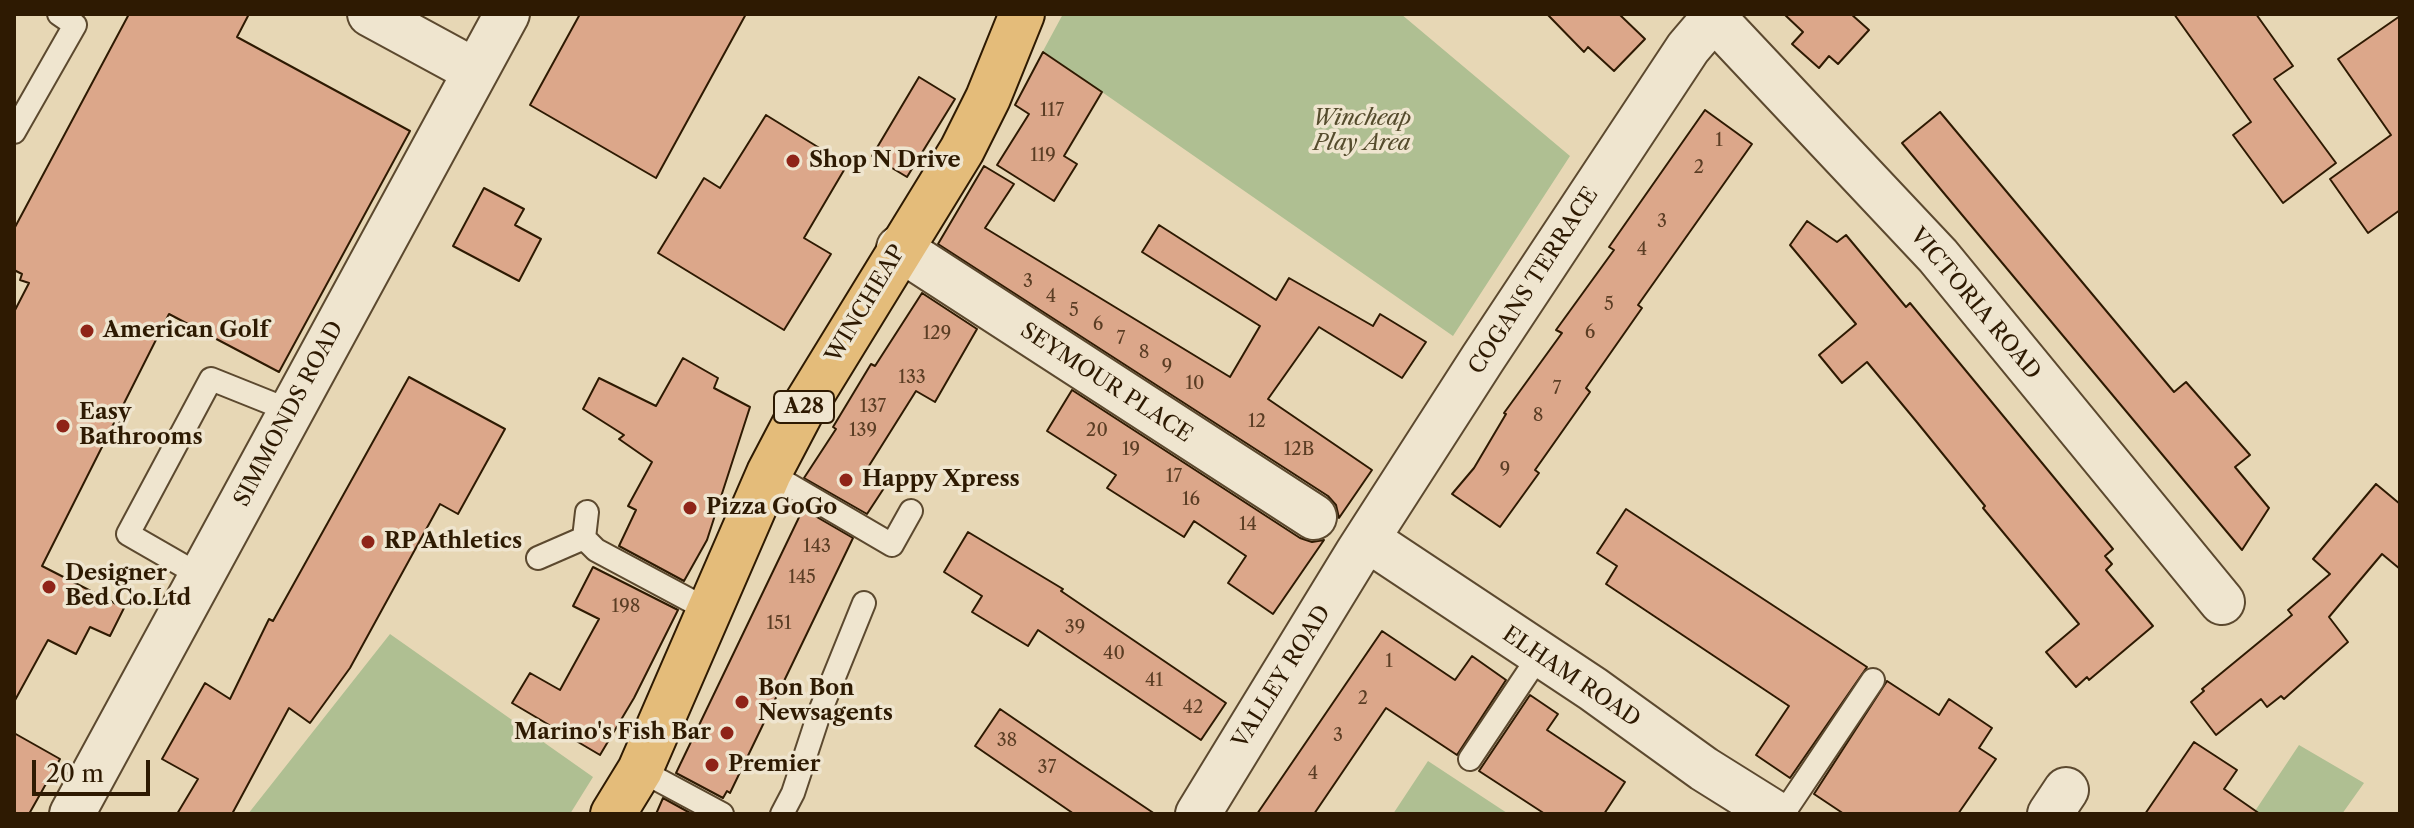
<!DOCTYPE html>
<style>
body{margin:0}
#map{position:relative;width:2414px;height:828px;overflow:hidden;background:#e7d7b5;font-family:"Libre Caslon Text",serif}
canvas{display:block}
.frame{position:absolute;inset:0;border:16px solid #2e1a02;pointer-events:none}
.scale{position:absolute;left:32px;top:760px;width:118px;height:36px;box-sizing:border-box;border:4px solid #2e1a02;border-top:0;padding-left:10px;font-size:24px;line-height:28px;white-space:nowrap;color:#2e1a02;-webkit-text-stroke:6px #efe5cf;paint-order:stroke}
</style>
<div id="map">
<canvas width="2414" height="828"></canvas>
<div class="frame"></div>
<div class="scale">20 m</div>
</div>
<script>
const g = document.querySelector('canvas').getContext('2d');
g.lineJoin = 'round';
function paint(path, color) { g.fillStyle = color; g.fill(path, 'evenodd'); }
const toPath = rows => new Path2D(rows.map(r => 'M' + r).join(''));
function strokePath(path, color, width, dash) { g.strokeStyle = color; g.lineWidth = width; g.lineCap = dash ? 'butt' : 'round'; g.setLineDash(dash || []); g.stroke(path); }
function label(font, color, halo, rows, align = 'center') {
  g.font = font + ' "Libre Caslon Text",serif'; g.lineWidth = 7; g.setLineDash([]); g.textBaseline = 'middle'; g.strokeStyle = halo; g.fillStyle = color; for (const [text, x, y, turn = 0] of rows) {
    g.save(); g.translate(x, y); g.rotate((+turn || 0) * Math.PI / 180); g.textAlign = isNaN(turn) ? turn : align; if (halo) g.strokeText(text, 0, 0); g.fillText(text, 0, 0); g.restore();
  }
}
paint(toPath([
 [1063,14,1401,14,1570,156,1453,336,1043,51],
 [390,634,593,777,570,814,248,814],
 [2299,745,2364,783,2342,814,2253,814],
 [1428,761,1507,813,1506,814,1393,814]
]), '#afbf92');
const building = toPath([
 [129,14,249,14,237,37,410,131,279,372,169,314,42,566,124,608,110,636,90,627,76,654,48,640,14,702,14,312,29,283,20,280,22,274,14,270,14,229,129,14],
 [580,14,746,14,656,178,530,105,580,14],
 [1547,14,1619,14,1645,39,1614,71,1588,47,1584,52,1547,14],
 [1784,14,1851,14,1869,30,1838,64,1829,56,1819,68,1792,44,1803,32,1784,14],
 [2174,14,2256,14,2293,66,2274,79,2336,163,2283,203,2233,135,2251,122,2174,14],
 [2400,16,2400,210,2368,233,2330,179,2391,135,2338,59,2400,16],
 [1043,52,1102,92,1064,156,1077,164,1054,201,997,165,1029,114,1015,105,1043,52],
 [919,77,955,99,907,177,872,156,919,77],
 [1705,110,1752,144,1638,305,1642,308,1586,388,1590,392,1535,470,1539,473,1500,527,1452,494,1474,468,1506,414,1504,413,1562,333,1556,330,1614,250,1609,247,1705,110],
 [1940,112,2174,392,2186,382,2250,455,2235,467,2269,508,2242,550,1902,143,1940,112],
 [766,115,847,165,804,238,831,254,784,330,658,253,704,178,720,188,766,115],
 [984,166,1014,184,985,228,1230,377,1260,326,1142,252,1159,225,1276,300,1289,278,1373,326,1380,314,1426,342,1402,378,1319,327,1268,399,1372,470,1339,518,1336,505,1328,496,938,244,984,166],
 [484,188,524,209,515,225,541,239,519,281,453,246,484,188],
 [1807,221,1837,242,1846,235,1906,307,1910,303,2113,549,2105,556,2112,564,2106,570,2153,626,2089,680,2087,677,2076,687,2046,652,2079,624,1983,508,1985,506,1916,421,1867,362,1842,383,1819,355,1856,324,1790,245,1807,221],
 [922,293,977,329,935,402,916,391,867,469,888,482,867,514,804,478,836,429,833,427,871,364,875,366,922,293],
 [683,358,718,378,714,388,750,407,707,540,684,581,619,546,636,510,628,506,652,462,619,439,624,435,583,409,599,378,656,406,683,358],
 [409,377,505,429,458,514,440,504,350,668,310,723,289,708,232,814,177,814,198,779,162,759,205,683,230,699,269,619,273,621,409,377],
 [1072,390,1300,538,1312,542,1324,540,1273,614,1228,583,1246,556,1194,521,1184,537,1107,488,1116,475,1047,431,1072,390],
 [2376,484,2400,504,2400,569,2382,554,2329,617,2348,642,2284,699,2281,696,2267,707,2261,699,2216,735,2191,702,2204,691,2202,689,2292,615,2288,610,2330,574,2313,559,2376,484],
 [803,509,853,538,730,793,727,791,723,798,676,773,803,509],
 [1626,509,1867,667,1790,778,1756,755,1789,706,1606,584,1617,566,1597,553,1626,509],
 [968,532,1063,589,1061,591,1226,703,1201,740,1038,630,1028,646,972,612,982,596,944,572,968,532],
 [593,567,678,610,634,698,600,755,512,703,530,673,560,690,599,619,573,606,593,567],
 [1382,631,1455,680,1472,656,1506,680,1457,755,1386,708,1314,814,1257,814,1382,631],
 [1887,681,1939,715,1949,699,1992,728,1979,748,1996,759,1958,814,1844,814,1814,794,1887,681],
 [1530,695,1558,714,1547,730,1625,782,1604,814,1545,814,1479,771,1530,695],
 [1000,709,1079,763,1155,814,1074,814,975,746,1000,709],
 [14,733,60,759,29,814,14,814,14,733],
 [2194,742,2237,770,2224,789,2260,814,2145,814,2194,742],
 [663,798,692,814,656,814,663,798]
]);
paint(building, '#dca78a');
strokePath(building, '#2e1a02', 2);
const lane = toPath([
 [14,132,75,25,59,14],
 [769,473,892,545,911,511],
 [587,512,584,538,596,550,710,611],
 [538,558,584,538],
 [201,576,128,534,211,379,291,411],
 [1470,759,1539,656],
 [640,770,722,814],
 [782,814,793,793,819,714,864,603],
 [1783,814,1873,680]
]);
const street = toPath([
 [370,14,475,71],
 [1714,18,1938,256,2222,602],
 [899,248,1314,517],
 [1367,539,1593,689,1704,769,1776,814],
 [72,814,507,14],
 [1198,814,1357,554,1483,358,1688,48,1717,14],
 [2050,814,2066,790]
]);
const highway = toPath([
 [613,814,640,770,769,473,800,414,962,150,988,98,1022,14]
]);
strokePath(lane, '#5c492f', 26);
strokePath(street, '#5c492f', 48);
strokePath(highway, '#2e1a02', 48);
strokePath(lane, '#efe5cf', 22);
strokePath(street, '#efe5cf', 44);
strokePath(highway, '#e4bc7a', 44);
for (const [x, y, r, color] of [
 [793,161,8,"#8f2418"],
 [87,331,8,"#8f2418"],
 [63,426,8,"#8f2418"],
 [846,480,8,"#8f2418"],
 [690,508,8,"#8f2418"],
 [368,542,8,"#8f2418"],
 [49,587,8,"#8f2418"],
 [742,702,8,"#8f2418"],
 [727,733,8,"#8f2418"],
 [712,765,8,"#8f2418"]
]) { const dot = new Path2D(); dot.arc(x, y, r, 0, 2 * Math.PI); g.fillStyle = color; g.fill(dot); strokePath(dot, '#efe5cf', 3); }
label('18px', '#5a3d24', null, [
 ["117",1052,111],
 ["1",1719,141],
 ["119",1043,156],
 ["2",1699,168],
 ["3",1662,222],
 ["4",1642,250],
 ["3",1028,282],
 ["4",1051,297],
 ["5",1609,305],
 ["5",1074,311],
 ["6",1098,325],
 ["6",1590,333],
 ["129",937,334],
 ["7",1121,339],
 ["8",1144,353],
 ["9",1167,367],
 ["133",912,378],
 ["10",1195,384],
 ["7",1557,389],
 ["137",873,407],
 ["8",1538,416],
 ["12",1257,422],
 ["139",863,431],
 ["20",1097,431],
 ["19",1131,450],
 ["12B",1299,450],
 ["9",1505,470],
 ["17",1174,477],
 ["16",1191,500],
 ["14",1248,525],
 ["143",817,547],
 ["145",802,578],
 ["198",626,607],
 ["151",779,624],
 ["39",1075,628],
 ["40",1114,654],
 ["1",1389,662],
 ["41",1154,681],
 ["2",1363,699],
 ["42",1193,708],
 ["3",1338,736],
 ["38",1007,741],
 ["37",1047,768],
 ["4",1313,774]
]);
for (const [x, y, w] of [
 [804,407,60]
]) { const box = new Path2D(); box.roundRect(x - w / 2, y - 16, w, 32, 6); g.fillStyle = '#efe5cf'; g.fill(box); strokePath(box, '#2e1a02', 2); }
label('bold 20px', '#2e1a02', null, [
 ["A28",804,407]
]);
label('italic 22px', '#554c2d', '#efe5cf', [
 ["Wincheap",1362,119],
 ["Play Area",1362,144]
]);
label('bold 22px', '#2e1a02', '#efe5cf', [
 ["Shop N Drive",809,161],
 ["American Golf",103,331],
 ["Easy",79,413],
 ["Bathrooms",79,438],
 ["Happy Xpress",862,480],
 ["Pizza GoGo",706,508],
 ["RP Athletics",384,542],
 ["Designer",65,574],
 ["Bed Co.Ltd",65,599],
 ["Bon Bon",758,689],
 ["Newsagents",758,714],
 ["Marino's Fish Bar",711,733,"right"],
 ["Premier",728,765]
], 'left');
label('22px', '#2e1a02', '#efe5cf', [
 ["COGANS TERRACE",1534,281,-57],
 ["WINCHEAP",866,304,-59],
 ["VICTORIA ROAD",1975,304,50],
 ["SEYMOUR PLACE",1106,383,33],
 ["SIMMONDS ROAD",289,414,-62],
 ["VALLEY ROAD",1282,677,-58],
 ["ELHAM ROAD",1571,677,34]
]);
</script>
